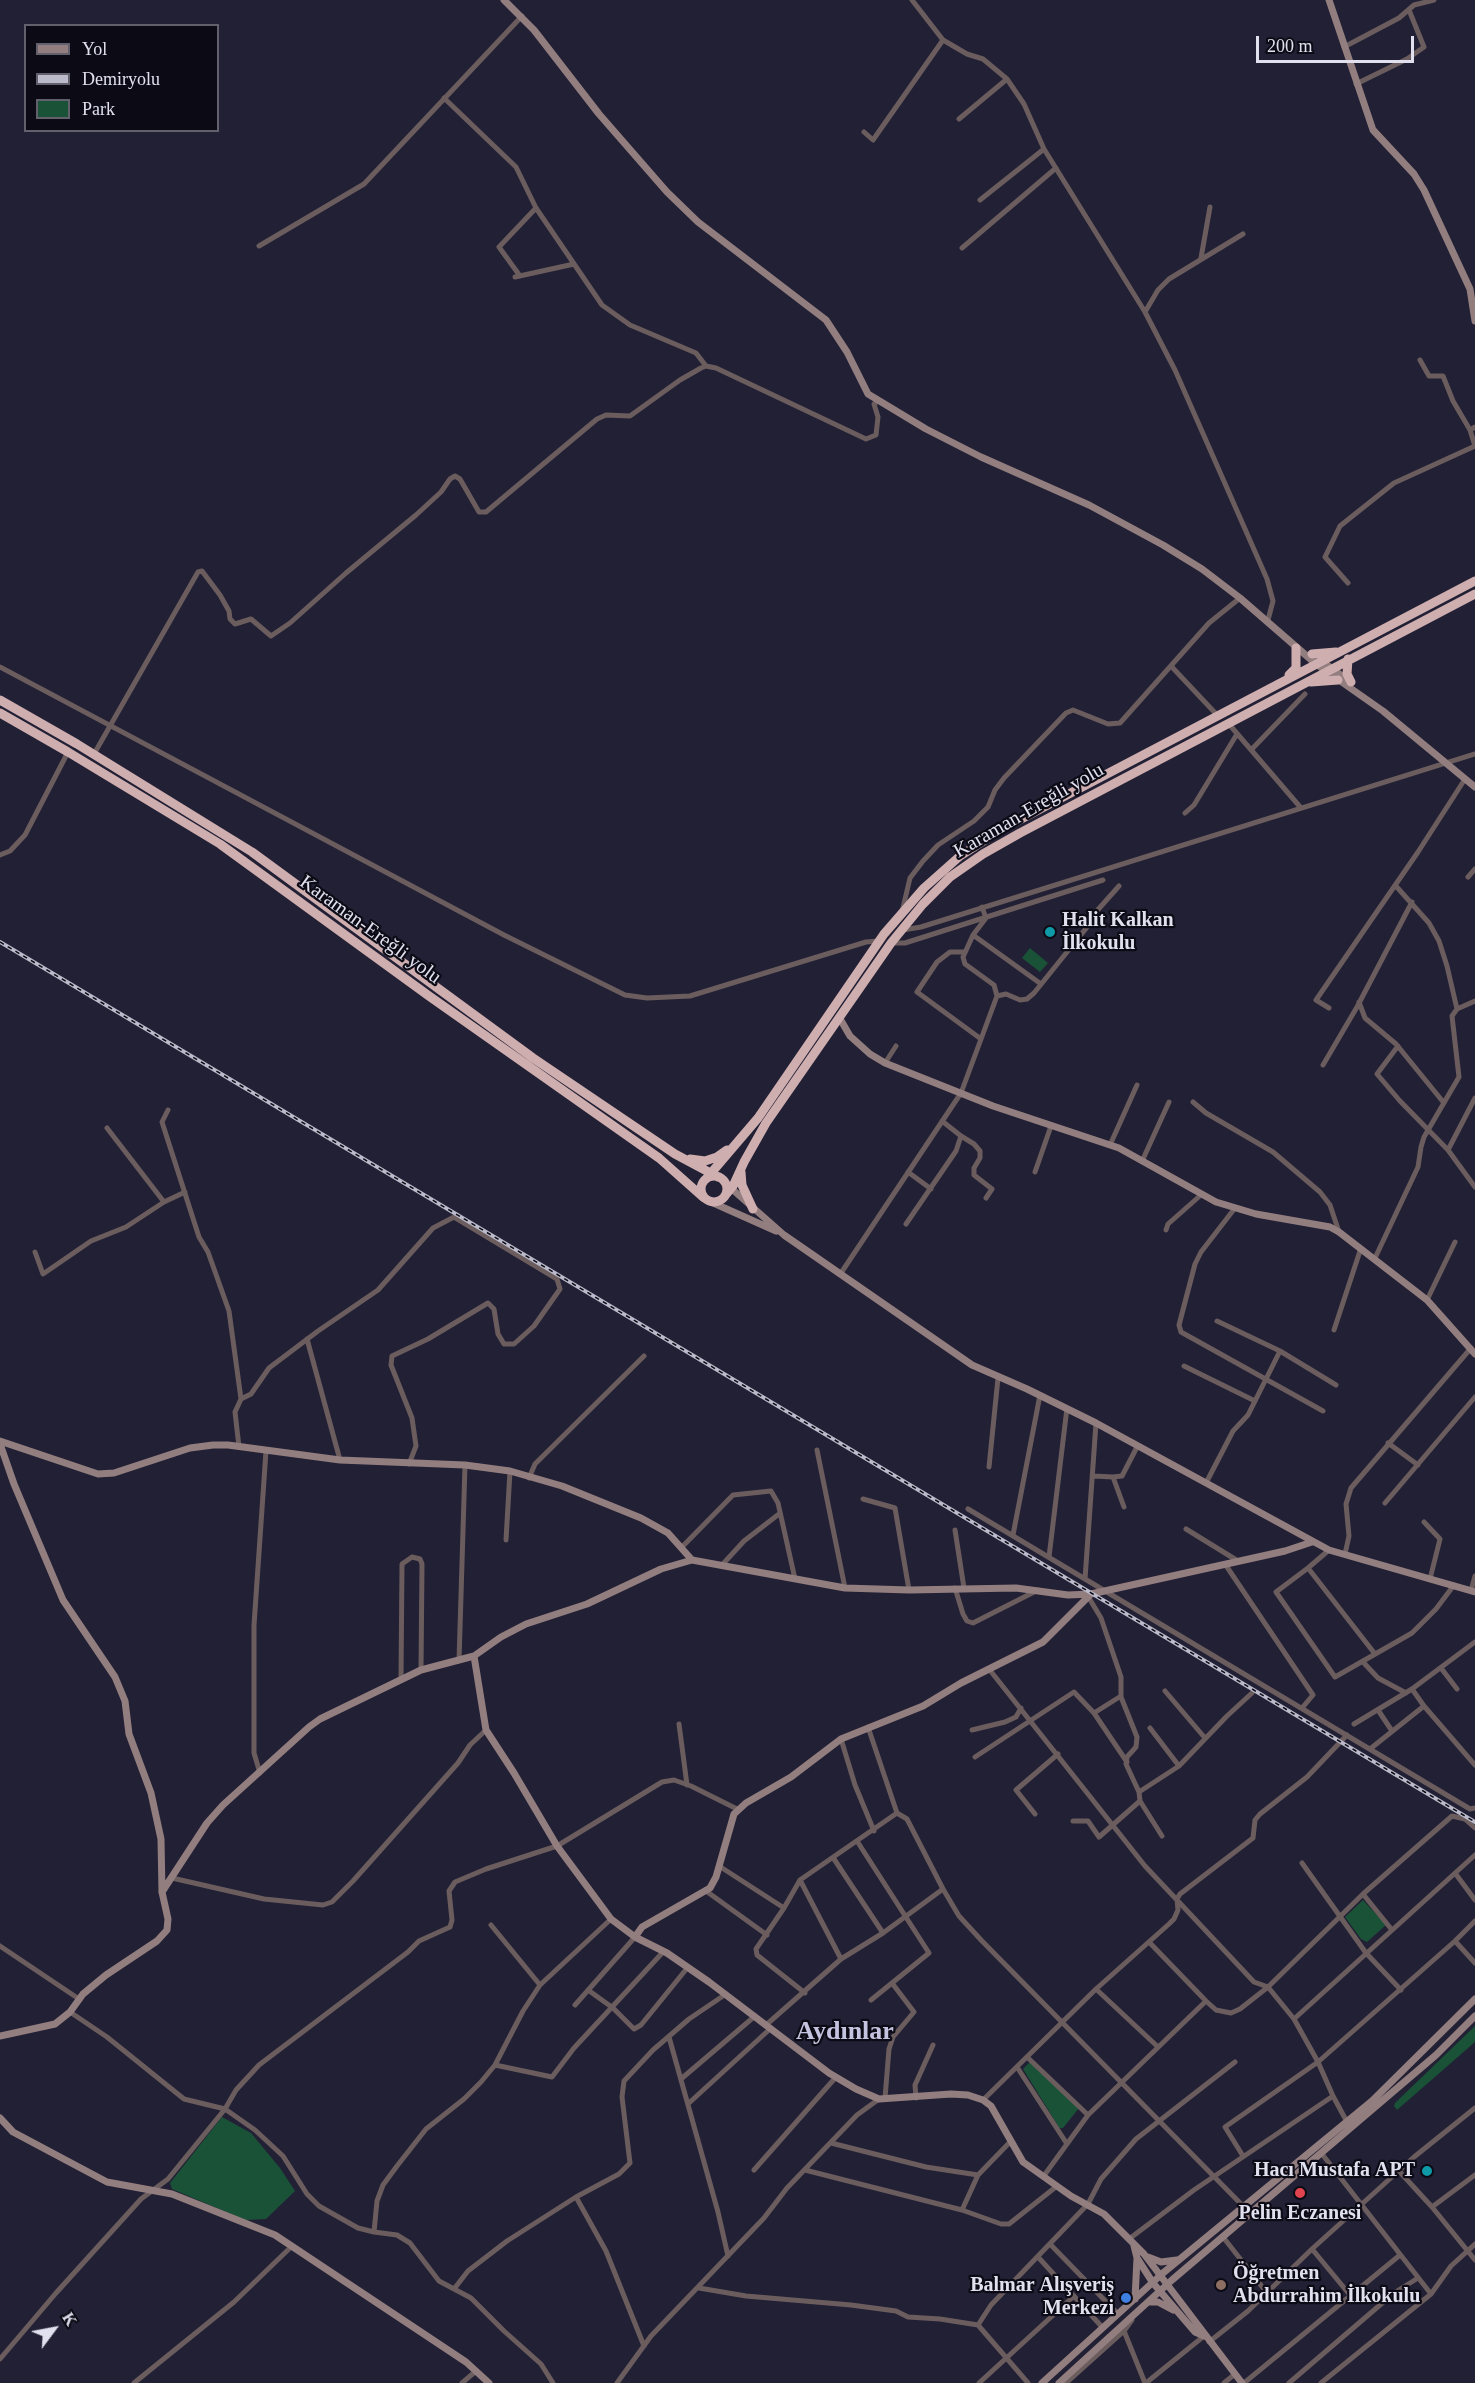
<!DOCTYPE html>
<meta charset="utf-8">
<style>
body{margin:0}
#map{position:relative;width:1475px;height:2383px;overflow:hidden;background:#222035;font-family:Georgia,serif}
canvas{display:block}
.legend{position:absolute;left:24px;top:24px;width:195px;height:108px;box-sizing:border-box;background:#0c0b15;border:2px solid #61606c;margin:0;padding:8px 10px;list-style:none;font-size:18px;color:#e1e0ef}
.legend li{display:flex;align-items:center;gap:12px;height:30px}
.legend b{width:30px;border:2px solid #61606c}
.north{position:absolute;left:24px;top:2299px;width:60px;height:60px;-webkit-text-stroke:4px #0c0b15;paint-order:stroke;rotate:58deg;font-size:16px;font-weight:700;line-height:24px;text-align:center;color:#e1e0ef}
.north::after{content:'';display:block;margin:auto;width:21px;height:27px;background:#e1e0ef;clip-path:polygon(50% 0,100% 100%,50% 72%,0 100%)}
.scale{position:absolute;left:1256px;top:36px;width:158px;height:27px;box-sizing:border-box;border:3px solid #e1e0ef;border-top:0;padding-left:8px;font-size:18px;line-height:21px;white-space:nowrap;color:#e1e0ef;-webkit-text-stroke:4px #0c0b15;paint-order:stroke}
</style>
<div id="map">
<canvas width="1475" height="2383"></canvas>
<ul class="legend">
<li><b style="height:8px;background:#937e7f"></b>Yol</li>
<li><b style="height:8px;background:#bbbaca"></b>Demiryolu</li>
<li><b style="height:16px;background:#1a5237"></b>Park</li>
</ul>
<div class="north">K</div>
<div class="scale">200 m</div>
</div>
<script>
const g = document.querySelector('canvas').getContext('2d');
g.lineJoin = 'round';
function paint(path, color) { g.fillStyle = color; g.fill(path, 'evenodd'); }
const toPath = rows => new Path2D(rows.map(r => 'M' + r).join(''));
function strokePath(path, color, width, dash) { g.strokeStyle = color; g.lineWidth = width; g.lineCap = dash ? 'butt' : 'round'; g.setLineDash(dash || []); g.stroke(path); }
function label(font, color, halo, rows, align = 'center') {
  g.font = font + ' Georgia,serif'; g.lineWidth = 4.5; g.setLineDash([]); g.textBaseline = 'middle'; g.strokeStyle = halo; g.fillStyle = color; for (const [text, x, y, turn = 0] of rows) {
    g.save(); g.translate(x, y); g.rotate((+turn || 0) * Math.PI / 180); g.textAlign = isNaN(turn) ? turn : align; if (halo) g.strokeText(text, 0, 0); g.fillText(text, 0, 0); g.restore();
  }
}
paint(toPath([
 [1030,948,1048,963,1040,972,1022,958],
 [1363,1900,1386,1925,1367,1942,1361,1939,1345,1917],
 [1475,2026,1475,2042,1397,2110,1394,2106,1395,2103],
 [1031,2061,1079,2108,1063,2128,1059,2128,1057,2124,1023,2069],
 [222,2117,251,2133,280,2168,295,2191,266,2219,245,2220,172,2189,170,2183]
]), '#1a5237');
strokePath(toPath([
 [912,0,943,40,967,54,983,59,1007,79,1024,104,1044,149,1145,312,1175,370,1267,579,1273,601,1268,620],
 [1344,47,1399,18,1414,5,1434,0],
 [1356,84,1407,59,1424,47,1409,10],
 [444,98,516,167,536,208,602,305,630,325,696,353,706,366],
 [959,119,1007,79],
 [864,132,873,140,943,40],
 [980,200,1044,149],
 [259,246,364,184,522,16],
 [962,248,1056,168],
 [1201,258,1210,207],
 [520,276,499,247,536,208],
 [515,277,574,264],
 [1145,312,1158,290,1169,279,1243,234],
 [1420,360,1429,376,1443,376,1453,401,1470,430],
 [1475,427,1470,430,1475,446],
 [1348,583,1325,557,1340,526,1394,483,1475,446],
 [1171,666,1218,716],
 [0,667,504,935,625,995,647,998,690,996,866,942,878,941],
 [1228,723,1301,808],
 [1251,750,1305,694],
 [94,754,198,572,202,571,220,595,229,611,230,619,235,624,251,619,271,636,290,623,346,573,416,515,441,492,450,479,455,476,460,479,479,512,486,512,597,419,606,415,630,416,680,380,701,368,706,366,716,368,866,439,876,435,878,417,874,404,878,401],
 [1185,813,1194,805,1237,734],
 [0,855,10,851,25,835,68,752],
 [1468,877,1475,869],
 [902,912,910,878,923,861,938,845,974,821,988,807,995,790,1004,778,1066,713,1073,710,1108,724,1120,723,1209,623,1240,598],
 [903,930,921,927,1475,754],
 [973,935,1041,984],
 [891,943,905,943,1103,880],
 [964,952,950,952,937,962,917,992,981,1039],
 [997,996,1006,994,1020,1000,1027,999,1034,993,1092,921,1095,913,1119,886],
 [1359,1002,1365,1018,1396,1044,1444,1103],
 [1329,1008,1316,1000,1418,852,1465,779],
 [1457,1009,1475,1001],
 [1398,1046,1377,1074,1400,1101,1448,1150,1475,1187],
 [885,1063,896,1046],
 [1323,1065,1357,1007,1412,902],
 [1193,1102,1206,1113,1273,1152,1320,1192,1330,1205,1339,1232],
 [168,1110,162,1122,199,1237,208,1252,229,1311,241,1399,235,1412,239,1447],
 [107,1128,164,1202],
 [961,1136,974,1144,980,1151,980,1158,974,1168,974,1175,992,1189,986,1198],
 [1110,1145,1137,1085],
 [1448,1150,1475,1098],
 [1143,1159,1169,1102],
 [908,1172,931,1189],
 [1035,1172,1051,1126],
 [1235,1208,1201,1252,1195,1264,1179,1325,1181,1332,1323,1411],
 [906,1224,956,1151,961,1136,942,1121],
 [1166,1230,1168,1224,1202,1194],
 [35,1252,43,1274,91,1241,126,1227,164,1202,185,1192],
 [1375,1258,1418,1167,1421,1147,1424,1137,1459,1077,1452,1016,1457,1009,1447,966,1439,941,1429,923,1395,885],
 [841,1273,961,1093,997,996,994,985,965,964,963,957,973,935,986,918,982,907],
 [1427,1300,1455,1242],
 [1217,1321,1280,1351,1336,1385],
 [1334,1330,1361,1248],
 [307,1339,340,1460],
 [1184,1366,1255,1401],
 [241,1399,251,1394,269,1368,318,1331,378,1290,433,1228,454,1217,557,1279,560,1289,534,1326,514,1344,504,1344,498,1334,494,1309,488,1303,428,1339,392,1356,391,1365,412,1418,416,1446,409,1464],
 [1096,1423,1085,1579,1470,1809,1475,1808],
 [1388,1443,1418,1465],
 [817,1450,845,1588],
 [989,1467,998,1378],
 [1094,1476,1113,1477,1124,1507],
 [1113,1477,1122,1476,1137,1447],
 [529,1478,535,1464,644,1356],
 [1206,1483,1233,1431,1248,1415,1280,1351],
 [863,1499,895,1508,909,1590],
 [1385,1503,1475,1397],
 [968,1509,1085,1579],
 [1424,1522,1440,1539,1430,1579],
 [1186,1529,1238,1561],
 [955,1530,964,1588],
 [1013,1535,1040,1395],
 [506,1540,510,1471],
 [682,1547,733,1495,771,1491,778,1503,795,1579],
 [1329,1550,1308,1568,1276,1592,1335,1677,1412,1633,1436,1609,1454,1585],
 [1345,1554,1349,1536,1346,1504,1351,1488,1471,1348],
 [1049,1557,1067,1408],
 [1225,1564,1313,1695,1302,1708],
 [722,1565,744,1541,779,1514],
 [1308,1568,1375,1654],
 [955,1588,963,1614,967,1621,973,1623,1038,1590],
 [1471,1591,1475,1576],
 [1089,1598,1101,1618,1121,1677,1121,1697,1137,1737,1136,1747,1127,1757,1126,1764,1139,1792,1140,1801,1162,1836],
 [459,1661,465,1465],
 [1363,1662,1378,1678,1406,1693],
 [1441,1668,1457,1689],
 [989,1669,1145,1866,1254,1982,1268,1987,1294,2019,1318,2062,1333,2096,1347,2122],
 [401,1679,402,1564,412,1557,420,1559,422,1564,421,1670],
 [1165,1691,1205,1738],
 [1121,1696,1094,1713,1127,1762],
 [1424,1706,1475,1765],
 [1378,1710,1392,1731],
 [679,1724,687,1785],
 [1354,1724,1412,1689],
 [1150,1728,1179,1766],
 [972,1730,1005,1722,1016,1717,1021,1708],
 [841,1739,855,1785,874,1831],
 [1370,1749,1424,1706,1412,1689,1475,1642],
 [975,1757,1074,1692,1094,1713],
 [260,1773,254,1753,254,1625,266,1451],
 [1139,1792,1179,1766,1227,1716,1252,1693],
 [1035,1814,1016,1790,1058,1754],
 [1073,1821,1088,1821,1099,1837,1140,1801],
 [857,1841,929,1953,871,2000],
 [834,1859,883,1933],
 [1302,1863,1366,1953,1401,1990],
 [719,1866,784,1908],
 [1455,1873,1475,1900],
 [172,1878,264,1899,323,1905,332,1902,353,1881,458,1763,470,1745,486,1730],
 [800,1880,784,1908,756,1949,757,1955,805,1993],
 [943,1889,959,1916,982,1941,1244,2207],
 [706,1891,767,1935],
 [1363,1894,1392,1930],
 [491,1925,540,1985],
 [1455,1941,1475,1963],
 [1149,1942,1206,2001,1216,2010,1231,2013,1240,2009,1268,1987,1363,1894,1452,1816,1465,1819,1475,1828],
 [0,1946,79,1999],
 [841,1959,800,1880,897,1813],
 [1096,1989,1158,2047],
 [588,1990,613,2008,634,2029,641,2025,688,1967],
 [575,2005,635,1937],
 [70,2012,107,2037,184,2099,225,2109,255,2130,283,2156,307,2194,319,2206,358,2228,374,2232,397,2235,410,2243,439,2281,471,2298,504,2331,541,2364,553,2383],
 [1294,2019,1475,1855],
 [766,2025,841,1959,883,1933,943,1889,907,1819,897,1813,868,1727],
 [669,2037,718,2212,728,2256],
 [1027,2057,1088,2115],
 [495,2065,552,2077,574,2048,664,1951],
 [1017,2067,1067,2144],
 [681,2079,755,2016],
 [885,2098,889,2049,893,2037,914,2012,892,1983],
 [916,2098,915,2085,933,2045],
 [983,2100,1096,1989,1169,1924,1174,1919,1178,1910,1177,1899,1180,1894,1253,1838,1255,1820,1260,1814,1307,1777,1347,1735],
 [689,2103,771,2028],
 [831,2143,926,2167,978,2175],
 [1243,2156,1225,2127,1318,2062,1455,1941,1475,1921],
 [754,2170,836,2077],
 [805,2170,962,2210,1001,2224,1009,2224,1057,2186],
 [1399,2171,1432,2207],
 [1475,2175,1432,2207,1475,2260],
 [1043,2177,1088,2115,1206,2001],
 [576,2197,606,2251,644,2346],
 [962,2210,978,2175,1011,2141],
 [374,2232,377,2201,383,2185,397,2166,426,2129,464,2099,481,2082,495,2065,523,2011,540,1985,611,1919],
 [1223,2237,1267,2293],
 [1129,2239,1194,2190,1333,2096],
 [1050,2244,1118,2314],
 [1312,2249,1350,2295],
 [1038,2257,1103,2328],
 [699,2288,746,2296,851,2305,896,2311,908,2317,940,2319,978,2325],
 [454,2289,468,2271,507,2241,576,2197,619,2174,630,2163,622,2097,624,2081,653,2050,689,2019,726,1994],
 [1431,2294,1451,2266,1475,2244],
 [1124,2331,1145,2383],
 [1209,2342,1248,2311,1312,2249,1414,2157,1475,2108],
 [0,2359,56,2293,141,2199,168,2179,225,2109,236,2090,259,2065,408,1952,419,1941,450,1927,452,1920,449,1891,455,1882,486,1869,557,1846,662,1782,674,1780,691,1786,739,1810],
 [134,2383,234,2302,292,2246],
 [462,2383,476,2371],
 [617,2383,651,2336,764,2218,787,2188,857,2115,879,2099],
 [979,2383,1074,2296],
 [1028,2383,978,2325,991,2305,1088,2204,1101,2179,1136,2139,1235,2062],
 [1066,2383,1124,2331,1132,2320],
 [1146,2383,1204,2336],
 [1224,2383,1235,2374],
 [1244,2383,1400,2255],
 [1289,2383,1394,2293,1418,2278],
 [1321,2383,1431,2294,1322,2154]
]), '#6b5d5e', 5);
strokePath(toPath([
 [504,0,534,30,599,114,667,192,698,222,826,320,847,352,868,394,926,429,981,457,1089,505,1163,545,1202,569,1240,598,1316,664,1383,711,1475,787],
 [1329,0,1373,130,1414,174,1424,190,1470,289,1475,321],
 [1319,659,1349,681],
 [839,1017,850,1036,870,1054,885,1063,993,1106,1119,1148,1216,1202,1256,1214,1330,1227,1339,1232,1427,1300,1475,1354],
 [724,1182,784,1235,972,1365,1027,1389,1096,1423,1329,1550,1475,1592],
 [711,1202,776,1231],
 [0,1441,98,1474,114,1473,190,1448,213,1445,228,1445,340,1460,465,1465,510,1471,562,1486,641,1518,668,1533,692,1560],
 [0,1444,14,1484,63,1600,115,1677,125,1701,129,1734,151,1793,161,1839,162,1892,168,1919,167,1930,157,1941,106,1975,83,1994,70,2012,55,2024,0,2036],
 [474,1656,486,1730,514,1773,557,1846,611,1919,635,1937,667,1953,709,1982,829,2073,856,2089,879,2099,951,2094,968,2095,983,2100,991,2106,1023,2162,1071,2196,1104,2214,1144,2254,1242,2383],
 [162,1892,207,1823,223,1805,309,1727,320,1719,421,1670,474,1656,501,1637,526,1624,587,1604,661,1569,692,1560,845,1588,909,1590,1016,1588,1068,1595,1091,1594,1285,1551,1312,1542],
 [635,1937,642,1927,710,1888,716,1877,734,1814,746,1803,791,1777,841,1739,923,1706,961,1683,1043,1642,1091,1594],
 [0,2118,13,2132,107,2182,172,2194,275,2235,466,2362,489,2383],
 [1134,2246,1137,2258,1153,2283,1195,2332,1204,2336],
 [1148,2257,1161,2262,1177,2260],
 [1135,2299,1137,2258],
 [1148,2302,1158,2302,1173,2310],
 [1042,2383,1163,2273,1372,2101,1475,1999],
 [1059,2383,1172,2280,1436,2055,1475,2016]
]), '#937e7f', 7);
strokePath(toPath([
 [1312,654,1336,652],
 [1348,659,1347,674,1351,682],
 [1289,675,1296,668,1296,648],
 [1311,682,1338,680],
 [0,700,77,744,252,852,533,1058,675,1154,718,1177],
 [0,713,68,752,220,844,429,996,659,1158,704,1198],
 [690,1159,705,1161,717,1157,727,1150],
 [741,1172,742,1185,753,1209],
 '701 1189a13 13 0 1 1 26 0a13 13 0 1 1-26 0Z',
 [706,1179,758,1118,884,934,924,888,960,856,1002,829,1475,581],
 [724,1197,733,1186,744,1162,766,1123,891,943,923,904,950,877,983,854,1020,833,1475,594]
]), '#cfaeaf', 9);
const rail = toPath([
 [0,942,1475,1822]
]);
strokePath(rail, '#bbbaca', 4);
strokePath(rail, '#0c0b15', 1.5, [4.5]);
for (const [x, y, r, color] of [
 [1050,932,6,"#0f9aa8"],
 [1427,2171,6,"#0f9aa8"],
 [1300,2193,6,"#e0444e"],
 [1221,2285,6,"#8d6e63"],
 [1126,2298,6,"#3f7fe0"]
]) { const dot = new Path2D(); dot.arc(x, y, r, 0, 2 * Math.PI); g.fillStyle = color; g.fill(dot); strokePath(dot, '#0c0b15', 2); }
label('20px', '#e1e0ef', '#0c0b15', [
 ["Karaman-Ereğli yolu",1029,811,-30],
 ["Karaman-Ereğli yolu",370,930,36]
]);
label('bold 20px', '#e1e0ef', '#0c0b15', [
 ["Halit Kalkan",1062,921],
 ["İlkokulu",1062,944],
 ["Hacı Mustafa APT",1415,2171,"right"],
 ["Pelin Eczanesi",1300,2214,"center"],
 ["Öğretmen",1233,2274],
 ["Abdurrahim İlkokulu",1233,2297],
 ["Balmar Alışveriş",1114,2286,"right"],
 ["Merkezi",1114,2309,"right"]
], 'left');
label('bold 26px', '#c5c4e0', '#0c0b15', [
 ["Aydınlar",845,2032]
]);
</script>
